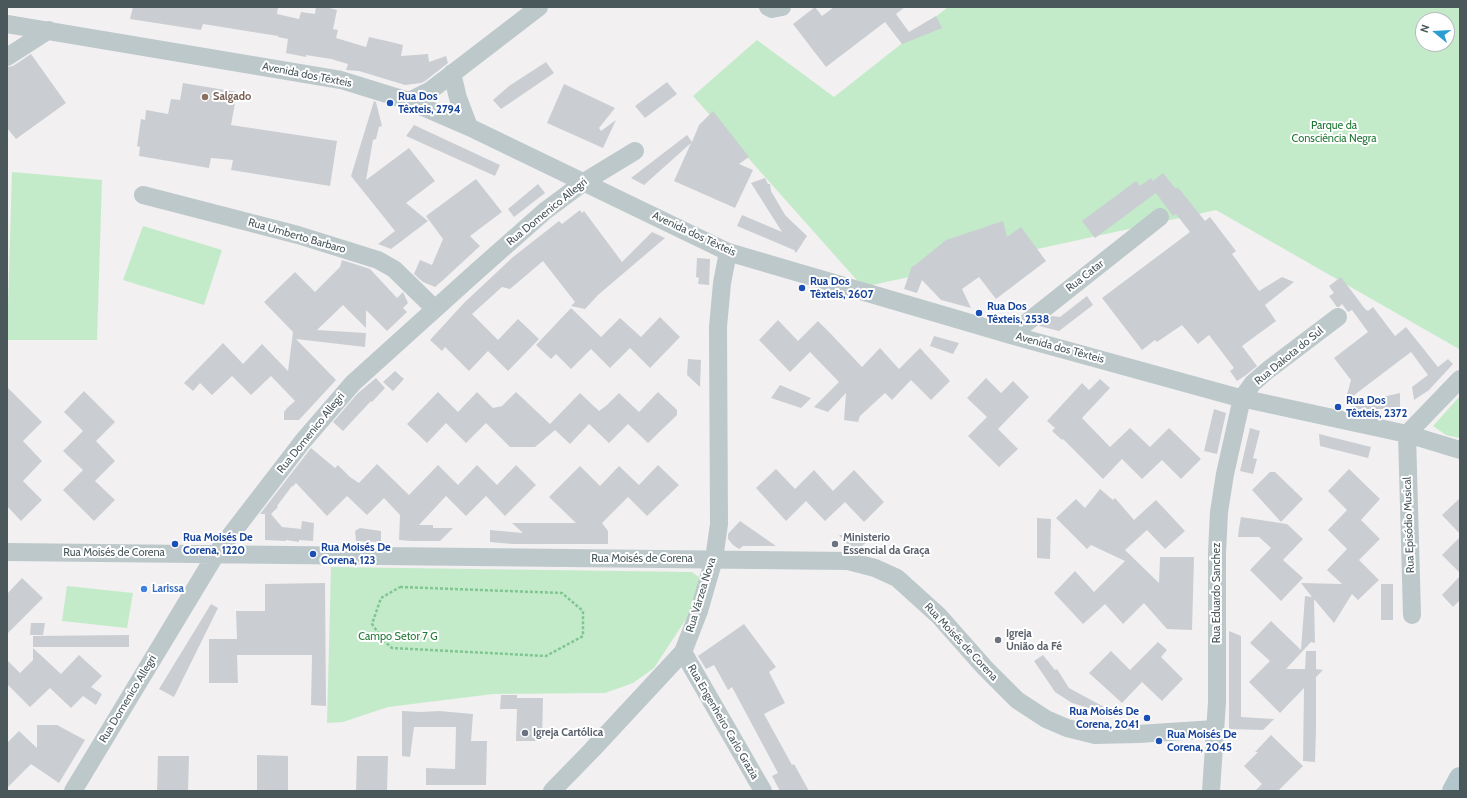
<!DOCTYPE html>
<meta charset="utf-8">
<style>
body{margin:0}
#map{position:relative;width:1467px;height:798px;overflow:hidden;background:#f2f0f1;font-family:Cabin,sans-serif}
canvas{display:block}
.frame{position:absolute;inset:0;border:8px solid #4a585c;pointer-events:none}
.north{position:absolute;left:1415px;top:12px;width:40px;height:40px;box-sizing:border-box;background:#fff;border:1px solid #b7bcbe;border-radius:50%;rotate:288deg;font-size:11px;font-weight:700;line-height:16px;text-align:center;color:#4a585c}
.north::after{content:'';display:block;margin:auto;width:14px;height:18px;background:#2b9dd1;clip-path:polygon(50% 0,100% 100%,50% 72%,0 100%)}
</style>
<div id="map">
<canvas width="1467" height="798"></canvas>
<div class="frame"></div>
<div class="north">N</div>
</div>
<script>
const g = document.querySelector('canvas').getContext('2d');
g.lineJoin = 'round';
function paint(path, color) { g.fillStyle = color; g.fill(path, 'evenodd'); }
const toPath = rows => new Path2D(rows.map(r => 'M' + r).join(''));
function strokePath(path, color, width, dash) { g.strokeStyle = color; g.lineWidth = width; g.lineCap = dash ? 'butt' : 'round'; g.setLineDash(dash || []); g.stroke(path); }
function label(font, color, halo, rows, align = 'center') {
  g.font = font + ' Cabin,sans-serif'; g.lineWidth = 4; g.setLineDash([]); g.textBaseline = 'middle'; g.strokeStyle = halo; g.fillStyle = color; for (const [text, x, y, turn = 0] of rows) {
    g.save(); g.translate(x, y); g.rotate((+turn || 0) * Math.PI / 180); g.textAlign = isNaN(turn) ? turn : align; if (halo) g.strokeText(text, 0, 0); g.fillText(text, 0, 0); g.restore();
  }
}
paint(toPath([
 [948,7,1460,7,1460,347,1459,349,1216,210,863,287,693,96,757,40,834,97],
 [1423,20,1447,20,1447,44,1423,44],
 [12,172,102,180,97,340,7,340],
 [143,226,222,250,204,305,123,280],
 [1460,396,1460,438,1446,435,1433,426],
 [331,567,692,572,700,578,690,613,654,668,633,683,605,693,493,694,388,707,343,722,327,723],
 [67,586,133,593,127,628,62,621]
]), '#c3ebc9');
paint(toPath([
 [133,7,278,7,277,14,299,19,301,12,315,14,316,7,326,7,337,10,333,29,338,30,336,38,366,47,369,37,391,42,403,45,401,56,428,54,429,62,446,56,448,63,425,81,421,83,405,85,359,71,346,70,348,64,331,59,306,55,306,57,286,53,288,39,278,37,278,36,203,24,201,30,130,19],
 [815,7,822,16,834,7,905,7,896,14,909,32,936,16,942,28,902,44,885,22,826,67,793,24],
 [31,54,66,103,16,139,7,128,7,67,13,66],
 [546,62,554,73,501,109,493,100,509,86],
 [667,82,677,94,645,118,635,106],
 [183,83,237,92,231,125,337,141,330,186,231,170,233,160,211,158,209,168,139,156,140,147,137,146,141,119,145,120,146,110,168,114,171,99,180,100],
 [564,84,615,108,599,128,601,131,616,120,603,148,547,123],
 [374,101,376,102,382,126,379,127,376,139,373,140,366,180,409,148,435,181,406,203,428,221,391,249,378,244,395,231,351,176],
 [713,111,749,157,739,164,753,170,735,208,674,181,691,143,644,185,631,178,687,135,692,142,699,125],
 [414,125,500,165,495,176,406,136],
 [1163,173,1176,189,1177,187,1181,191,1205,221,1210,217,1236,251,1232,254,1259,291,1282,277,1294,282,1265,305,1276,321,1242,346,1257,366,1246,375,1237,381,1230,371,1234,368,1209,335,1198,344,1182,325,1157,342,1155,340,1142,350,1102,298,1190,232,1176,214,1173,216,1156,193,1095,238,1082,221,1136,181,1140,186,1151,178,1153,181],
 [765,178,768,184,770,184,771,191,785,215,807,236,796,253,794,250,737,226,742,215,782,232,751,183],
 [476,179,502,212,470,236,480,246,442,281,435,287,423,282,414,274,420,260,432,265,443,239,426,216],
 [538,184,545,193,514,217,508,209],
 [580,210,582,213,584,211,622,262,652,232,665,238,598,295,585,309,571,306,575,302,543,261,510,289,502,287,472,314,498,340,518,319,539,339,508,371,488,351,469,371,445,347,442,351,430,340,464,303,513,257,559,221,562,224],
 [1003,221,1007,237,1021,227,1046,261,996,299,979,277,962,289,971,308,941,300,922,280,917,293,904,289,912,266,914,266,946,240],
 [697,258,710,259,709,285,698,284,699,278,696,277],
 [342,260,370,269,397,298,403,292,408,303,403,308,407,312,387,331,366,310,366,328,343,305,317,330,366,333,365,347,296,339,336,380,299,420,284,420,284,412,287,408,295,401,271,376,251,395,232,376,212,395,200,383,193,391,184,383,223,343,243,364,262,344,288,371,293,332,264,302,295,272,315,292,340,267],
 [1341,277,1365,309,1368,311,1373,307,1395,336,1406,327,1438,367,1448,359,1453,364,1429,390,1414,400,1412,387,1428,375,1411,352,1345,402,1351,380,1334,358,1368,332,1352,310,1348,312,1342,304,1339,307,1337,307,1329,296,1334,293,1329,286],
 [1087,296,1093,305,1059,331,1039,326,1052,316,1060,317],
 [571,308,601,337,620,318,641,337,660,317,680,337,650,368,630,348,610,368,591,349,571,369,556,354,551,359,536,345],
 [778,320,798,341,818,321,830,333,862,367,880,348,899,369,920,348,950,381,931,400,911,380,892,400,885,393,860,416,858,422,844,420,846,393,828,412,814,407,839,382,810,352,790,372,759,340],
 [934,336,959,343,953,354,930,346],
 [688,359,701,360,700,387,687,375],
 [395,371,404,379,393,391,383,382],
 [376,378,385,388,372,402,371,401,343,431,333,422,358,393],
 [986,378,1001,393,1013,381,1029,397,998,429,1018,449,999,467,968,436,987,417,967,398],
 [1100,379,1110,388,1082,418,1110,447,1130,428,1150,447,1169,428,1201,459,1181,479,1162,460,1142,479,1122,459,1103,479,1063,439,1062,440,1052,431,1055,428,1047,421,1082,383,1089,390],
 [780,385,811,398,801,408,771,398],
 [7,387,42,422,23,441,42,461,23,481,42,500,21,521,7,506],
 [84,391,115,422,96,441,115,461,95,481,115,500,94,521,63,490,83,470,63,451,83,431,64,412],
 [438,392,458,412,477,392,493,408,502,406,516,392,550,424,580,393,599,411,607,405,619,393,639,412,658,392,677,410,677,415,648,443,628,424,609,443,589,424,570,444,555,430,535,447,510,447,486,423,466,443,446,423,427,443,407,424],
 [1400,393,1400,407,1384,409,1353,409,1352,404],
 [1214,409,1226,413,1217,454,1204,451],
 [1250,428,1260,431,1253,458,1257,459,1253,474,1240,471],
 [1319,434,1371,447,1368,458,1320,446],
 [311,448,335,468,338,465,350,477,359,483,377,464,409,495,438,465,458,485,477,465,497,485,516,465,536,485,505,516,486,496,466,516,446,496,419,525,433,525,433,528,453,528,440,541,411,541,399,540,400,515,384,498,367,515,347,496,327,516,296,483,292,487,292,486,277,506,278,507,271,514,282,527,301,529,302,521,314,523,313,541,299,540,299,542,286,540,286,541,265,540,265,514,260,514],
 [658,465,679,485,647,516,628,497,602,523,608,531,608,544,512,544,490,542,490,530,523,533,512,523,576,523,549,497,580,466,600,486,619,466,639,485],
 [776,469,795,489,814,470,833,491,854,470,884,502,864,522,845,502,825,521,806,501,786,521,756,488],
 [1349,469,1380,499,1361,520,1380,539,1359,560,1379,580,1358,600,1352,594,1334,623,1314,599,1315,643,1311,642,1286,669,1305,669,1306,651,1316,651,1316,669,1323,670,1316,677,1316,730,1315,762,1303,761,1304,688,1280,713,1249,682,1270,661,1250,643,1271,621,1301,650,1305,596,1312,597,1301,583,1342,584,1327,570,1347,549,1328,530,1347,510,1328,491],
 [1270,472,1275,472,1303,499,1281,522,1252,490],
 [1100,489,1113,500,1115,498,1134,520,1156,500,1185,531,1165,549,1147,530,1125,550,1159,583,1160,557,1194,557,1192,630,1167,629,1144,603,1123,624,1105,604,1083,624,1054,593,1075,571,1094,592,1125,561,1091,545,1087,549,1056,518,1076,499,1085,508],
 [1460,498,1460,534,1442,515],
 [1241,517,1287,524,1303,539,1283,560,1303,578,1281,601,1250,570,1271,548,1259,537,1238,537,1239,528],
 [1037,518,1051,519,1050,559,1037,558],
 [740,521,776,546,743,546,739,549,733,545,728,539,728,534],
 [360,528,381,531,381,542,356,541,355,531],
 [839,535,873,536,860,548,851,548],
 [1460,537,1460,573,1442,555],
 [1460,576,1460,600,1453,607,1442,595],
 [22,578,43,598,7,634,7,594],
 [325,583,326,706,311,705,312,655,237,655,238,683,209,683,209,639,237,639,236,611,265,611,265,584],
 [1381,584,1393,584,1393,620,1381,620],
 [211,604,218,608,174,697,159,689],
 [31,623,45,623,43,635,30,635],
 [744,624,776,667,769,672,785,703,764,714,792,765,794,764,809,791,780,791,772,776,778,773,732,687,728,690,714,665,706,669,698,656],
 [1229,631,1241,636,1241,717,1274,719,1263,730,1229,729],
 [129,635,129,647,33,647,33,636],
 [1158,642,1167,650,1161,657,1183,679,1162,701,1142,682,1122,703,1089,673,1111,651,1130,670],
 [33,648,61,674,79,655,102,676,91,687,102,694,96,705,83,696,71,708,50,688,30,707,7,684,7,660,20,673,33,660],
 [1043,655,1055,670,1057,669,1069,688,1104,707,1102,712,1072,703,1055,692,1034,661],
 [501,695,517,695,517,698,543,698,542,741,516,741,517,709,500,709],
 [402,711,421,712,439,711,473,714,471,741,487,741,486,785,426,785,426,768,455,769,456,727,414,727,410,757,402,756],
 [37,725,57,725,85,740,59,783,31,764,7,788,7,743,19,731,37,748],
 [1271,735,1303,766,1278,791,1255,791,1262,784,1244,766,1258,752,1255,752],
 [257,755,288,756,288,791,257,791],
 [158,756,189,756,188,791,157,791],
 [357,756,388,756,387,791,356,791]
]), '#caced2');
strokePath(toPath([
 [400,587,562,593,583,611,583,636,546,656,392,648,384,641,372,624,381,598,400,587]
]), '#7fc691', 2.5, [3, 2]);
strokePath(toPath([
 [768,7,772,9,782,7],
 [7,24,341,80,409,101,469,127,728,252,1011,335,1236,397,1407,434,1460,450],
 [7,57,49,30],
 [452,73,458,98,469,127],
 [409,101,431,90,539,7],
 [143,195,298,235,378,260,394,269,435,309],
 [1011,335,1160,217],
 [7,552,848,561,875,568,897,578,939,616,985,668,1017,700,1046,719,1067,728,1095,735,1138,734,1215,729],
 [1412,615,1407,434,1460,379],
 [683,652,763,791],
 [73,791,216,554,303,441,353,383,476,272,545,211,584,182,635,151],
 [552,791,591,751,683,652,699,611,714,559,719,524,718,327,722,283,728,252],
 [1211,791,1217,702,1217,553,1219,512,1225,474,1242,398,1253,383,1268,370,1338,317]
]), '#bdc8cb', 18);
strokePath(toPath([
 [1453,791,1460,778]
]), '#b3c6cc', 22);
for (const [x, y, r, color] of [
 [205,97,4,"#8d6e63"],
 [390,103,4,"#1a4fb4"],
 [802,288,4,"#1a4fb4"],
 [979,313,4,"#1a4fb4"],
 [1338,407,4,"#1a4fb4"],
 [175,544,4,"#1a4fb4"],
 [835,544,4,"#6b7280"],
 [313,554,4,"#1a4fb4"],
 [144,589,4,"#3f7fe0"],
 [998,640,4,"#6b7280"],
 [1147,718,4,"#1a4fb4"],
 [525,733,4,"#6b7280"],
 [1159,741,4,"#1a4fb4"]
]) { const dot = new Path2D(); dot.arc(x, y, r, 0, 2 * Math.PI); g.fillStyle = color; g.fill(dot); strokePath(dot, '#fff', 1.5); }
label('11px', '#4a585c', '#fff', [
 ["Avenida dos Têxteis",307,75,11],
 ["Rua Domenico Allegri",547,212,-39],
 ["Avenida dos Têxteis",694,234,25],
 ["Rua Umberto Barbaro",297,236,16],
 ["Rua Catar",1085,276,-38],
 ["Avenida dos Têxteis",1060,348,15],
 ["Rua Dakota do Sul",1289,356,-39],
 ["Rua Domenico Allegri",311,433,-51],
 ["Rua Episódio Musical",1409,525,-92],
 ["Rua Moisés de Corena",114,553],
 ["Rua Moisés de Corena",642,559],
 ["Rua Eduardo Sanchez",1217,593,-90],
 ["Rua Várzea Nova",701,595,-73],
 ["Rua Moisés de Corena",961,642,47],
 ["Rua Domenico Allegri",128,699,-59],
 ["Rua Engenheiro Carlo Grazia",723,722,60]
]);
label('bold 11px', '#785e54', '#fff', [
 ["Salgado",213,97]
], 'left');
label('bold 11px', '#164399', '#fff', [
 ["Rua Dos",398,97],
 ["Têxteis, 2794",398,110],
 ["Rua Dos",810,282],
 ["Têxteis, 2607",810,295],
 ["Rua Dos",987,307],
 ["Têxteis, 2538",987,320],
 ["Rua Dos",1346,401],
 ["Têxteis, 2372",1346,414],
 ["Rua Moisés De",183,538],
 ["Corena, 1220",183,551],
 ["Rua Moisés De",321,548],
 ["Corena, 123",321,561],
 ["Rua Moisés De",1139,712,"right"],
 ["Corena, 2041",1139,725,"right"],
 ["Rua Moisés De",1167,735],
 ["Corena, 2045",1167,748]
], 'left');
label('11px', '#217736', '#fff', [
 ["Parque da",1334,126],
 ["Consciência Negra",1334,139],
 ["Campo Setor 7 G",398,637]
]);
label('bold 11px', '#5b616d', '#fff', [
 ["Ministerio",843,538],
 ["Essencial da Graça",843,551],
 ["Igreja",1006,634],
 ["União da Fé",1006,647],
 ["Igreja Cartólica",533,733]
], 'left');
label('bold 11px', '#366cbe', '#fff', [
 ["Larissa",152,589]
], 'left');
</script>
